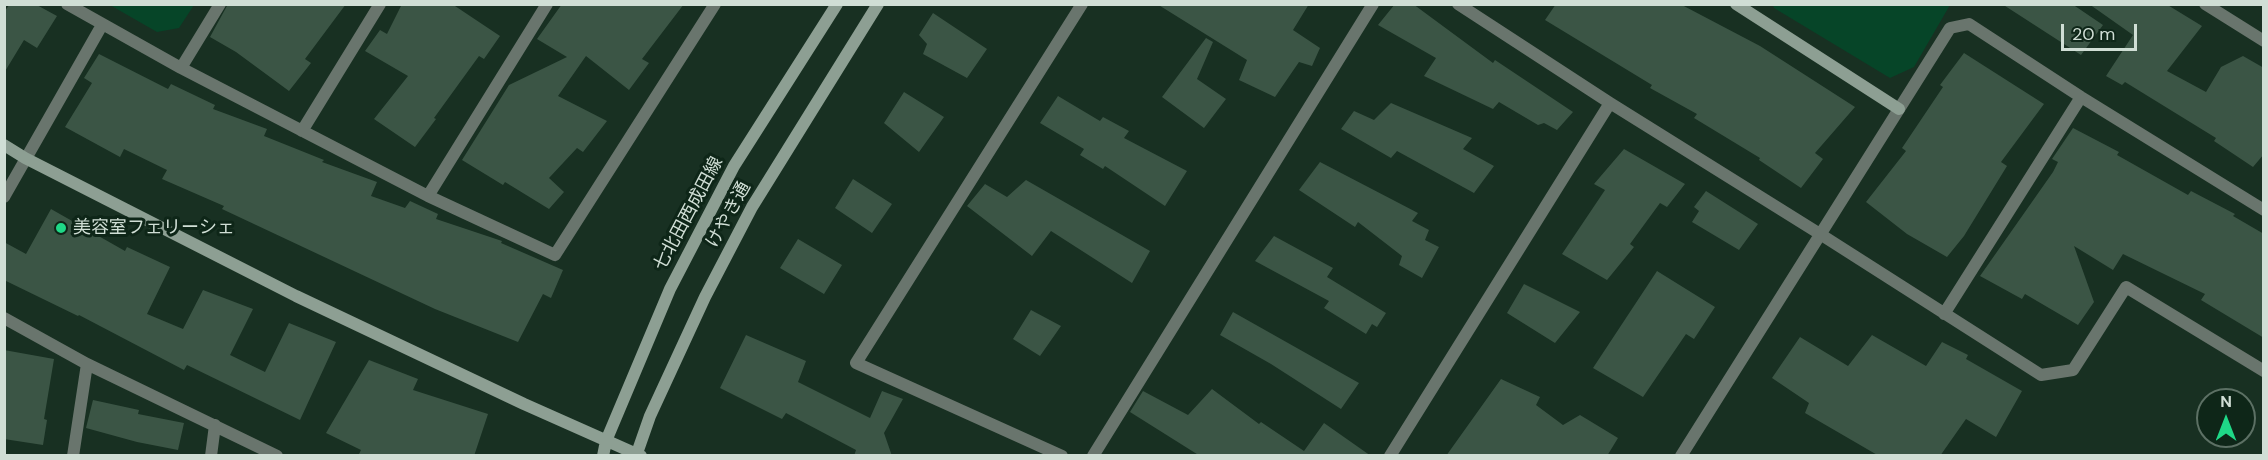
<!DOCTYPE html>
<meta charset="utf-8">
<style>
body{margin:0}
#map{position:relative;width:2268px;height:460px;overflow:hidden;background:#183022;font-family:"DM Sans",sans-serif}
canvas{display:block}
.frame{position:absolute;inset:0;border:6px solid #d0ded5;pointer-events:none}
.north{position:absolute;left:2196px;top:388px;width:60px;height:60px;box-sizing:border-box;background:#0e2618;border:2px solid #5c7064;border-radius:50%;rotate:0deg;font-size:16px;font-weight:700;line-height:24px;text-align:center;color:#d0ded5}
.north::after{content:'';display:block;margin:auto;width:21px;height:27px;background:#1fd887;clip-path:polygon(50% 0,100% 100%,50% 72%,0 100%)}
.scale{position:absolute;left:2061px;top:24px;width:76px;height:27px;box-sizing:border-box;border:3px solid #d0ded5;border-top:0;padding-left:8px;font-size:18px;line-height:21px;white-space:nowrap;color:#d0ded5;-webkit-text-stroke:4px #0e2618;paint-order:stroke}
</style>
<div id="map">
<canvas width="2268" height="460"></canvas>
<div class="frame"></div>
<div class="north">N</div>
<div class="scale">20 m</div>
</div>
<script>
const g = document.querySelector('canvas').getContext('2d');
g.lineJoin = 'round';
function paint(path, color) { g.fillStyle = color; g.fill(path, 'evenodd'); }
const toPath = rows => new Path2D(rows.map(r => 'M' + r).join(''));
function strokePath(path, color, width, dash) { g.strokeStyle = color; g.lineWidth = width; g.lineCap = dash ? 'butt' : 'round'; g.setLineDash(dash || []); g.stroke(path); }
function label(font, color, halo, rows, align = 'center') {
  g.font = font + ' "DM Sans","Noto Sans JP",sans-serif'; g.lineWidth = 6; g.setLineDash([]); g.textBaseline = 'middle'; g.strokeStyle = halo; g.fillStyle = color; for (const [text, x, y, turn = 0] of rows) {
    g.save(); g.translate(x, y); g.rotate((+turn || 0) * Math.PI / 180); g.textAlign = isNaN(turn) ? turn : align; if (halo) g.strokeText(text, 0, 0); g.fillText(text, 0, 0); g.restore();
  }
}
paint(toPath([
 [110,5,194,5,179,28,157,32],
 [1773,5,1950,5,1914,67,1890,78,1774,8]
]), '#064528');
paint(toPath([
 [10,4,35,4,57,16,37,48,24,40,4,73,4,12],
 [228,4,346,4,305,59,311,63,289,91,236,52,210,37],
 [402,4,452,4,500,36,484,59,479,56,434,118,436,119,415,147,374,119,408,76,365,51,380,30,387,34],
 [562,4,684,4,642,59,649,63,629,90,586,56,558,96,607,121,583,152,577,148,549,178,564,192,549,209,505,182,503,185,462,160,509,85,567,57,537,39],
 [1157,4,1309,4,1293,30,1320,48,1312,66,1299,62,1275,97,1239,80,1247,60],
 [1395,4,1413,4,1493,63,1495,60,1573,112,1557,130,1544,123,1538,125,1499,102,1493,109,1424,76,1436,58,1378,25],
 [1556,4,1680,4,1760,46,1855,107,1815,153,1823,159,1801,188,1759,160,1760,158,1694,118,1697,114,1650,88,1652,85,1545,20],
 [2002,4,2072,4,2103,25,2081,55],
 [2089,4,2166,4,2202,26,2167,71,2206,92,2221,67,2243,56,2264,68,2264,154,2253,167,2214,141,2216,138,2125,82,2122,85,2106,76,2133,35],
 [933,13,987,49,967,78,923,54,927,44,919,35],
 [1206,38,1213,42,1197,79,1226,99,1204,128,1162,97],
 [1964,53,2044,104,2001,162,2007,166,1964,236,1947,257,1907,234,1866,202,1906,151,1902,148,1943,87,1940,85],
 [99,54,168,89,171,84,215,105,213,109,267,129,264,136,324,160,322,162,377,182,371,196,405,208,410,201,438,214,436,219,502,241,501,243,563,270,551,298,543,294,518,342,435,309,222,209,224,206,162,179,167,170,124,149,120,157,65,127,92,83,84,78],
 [904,92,944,117,919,152,884,123],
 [1058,96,1100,121,1103,117,1129,131,1124,138,1187,171,1165,206,1105,166,1103,169,1080,155,1084,149,1040,123],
 [1391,103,1472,138,1463,149,1494,166,1474,193,1397,151,1391,158,1341,129,1354,111,1374,120],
 [2073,128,2119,152,2117,155,2188,195,2191,191,2235,214,2233,216,2264,234,2264,338,2201,300,2205,294,2123,254,2113,270,2074,246,2094,302,2078,325,2025,294,2022,299,1980,276,2053,172,2058,162,2052,159],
 [1624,149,1685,184,1667,207,1660,203,1630,244,1634,247,1607,280,1562,254,1605,190,1594,184],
 [1320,162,1418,213,1412,221,1429,230,1425,240,1439,247,1422,278,1399,265,1402,256,1358,222,1355,227,1299,190],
 [853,179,892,204,872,233,835,208],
 [1026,180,1150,251,1132,283,1051,231,1032,256,967,206,985,184,1007,197],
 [1706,191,1758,224,1739,250,1692,222,1699,211,1694,207],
 [51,209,125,251,127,247,170,267,147,314,183,329,203,290,253,309,230,355,265,372,289,323,336,342,300,420,187,365,184,370,79,315,78,316,4,280,4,242,26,254],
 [1274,236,1333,268,1327,277,1386,313,1377,327,1372,324,1366,334,1324,308,1329,301,1255,261],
 [798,239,842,265,824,294,780,268],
 [1657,271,1715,307,1694,339,1686,334,1643,397,1593,368],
 [1524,284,1580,312,1555,343,1507,313],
 [1031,310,1061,326,1040,356,1013,339],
 [1233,312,1359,383,1341,409,1271,364,1220,335],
 [746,335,806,361,798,382,870,418,882,391,903,399,884,433,892,456,854,456,856,450,786,413,782,419,720,388],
 [1872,335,1926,366,1942,342,1968,355,1966,359,2022,391,1996,437,1966,419,1940,456,1879,456,1805,413,1809,403,1772,378,1800,337,1848,366],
 [4,350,54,359,44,419,47,420,43,445,4,439],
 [369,360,418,379,413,390,488,414,474,456,358,456,361,450,326,433],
 [1501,379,1540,397,1536,405,1563,425,1580,415,1618,438,1607,456,1446,456],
 [1212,389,1259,424,1261,422,1304,451,1324,423,1371,456,1200,456,1130,412,1143,391,1188,415],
 [93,400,139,410,138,414,184,423,178,450,137,442,86,428]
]), '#3b5545');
strokePath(toPath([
 [67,4,181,68,428,196,555,255,715,4],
 [1458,4,1610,103,1820,234,2041,375,2073,370,2126,287,2264,371],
 [2205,4,2264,41],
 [181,68,220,4],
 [302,131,380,4],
 [428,196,547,4],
 [4,197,102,25],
 [1944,314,2081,97],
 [4,318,87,364,277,456],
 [73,456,87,364],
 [211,456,215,425],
 [1062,456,856,363,1082,4],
 [1093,456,1373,4],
 [1390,456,1610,103],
 [1681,456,1950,28,1969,24,2081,97,2264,210]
]), '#69756d', 12);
strokePath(toPath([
 [1736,4,1899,109],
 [4,145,25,158,296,296,524,404,641,456],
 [603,456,606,441,670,289,734,166,837,4],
 [636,456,650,416,705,297,752,207,878,4]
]), '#8d9f93', 12);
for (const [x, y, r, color] of [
 [61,228,6,"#1fd887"]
]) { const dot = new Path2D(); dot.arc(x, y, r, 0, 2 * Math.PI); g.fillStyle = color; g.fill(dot); strokePath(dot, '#0e2618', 2); }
label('18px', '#d0ded5', '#0e2618', [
 ["七北田西成田線",689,214,-62],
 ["けやき通",729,215,-61]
]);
label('18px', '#d0ded5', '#0e2618', [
 ["美容室フェリーシェ",73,228]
], 'left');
</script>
